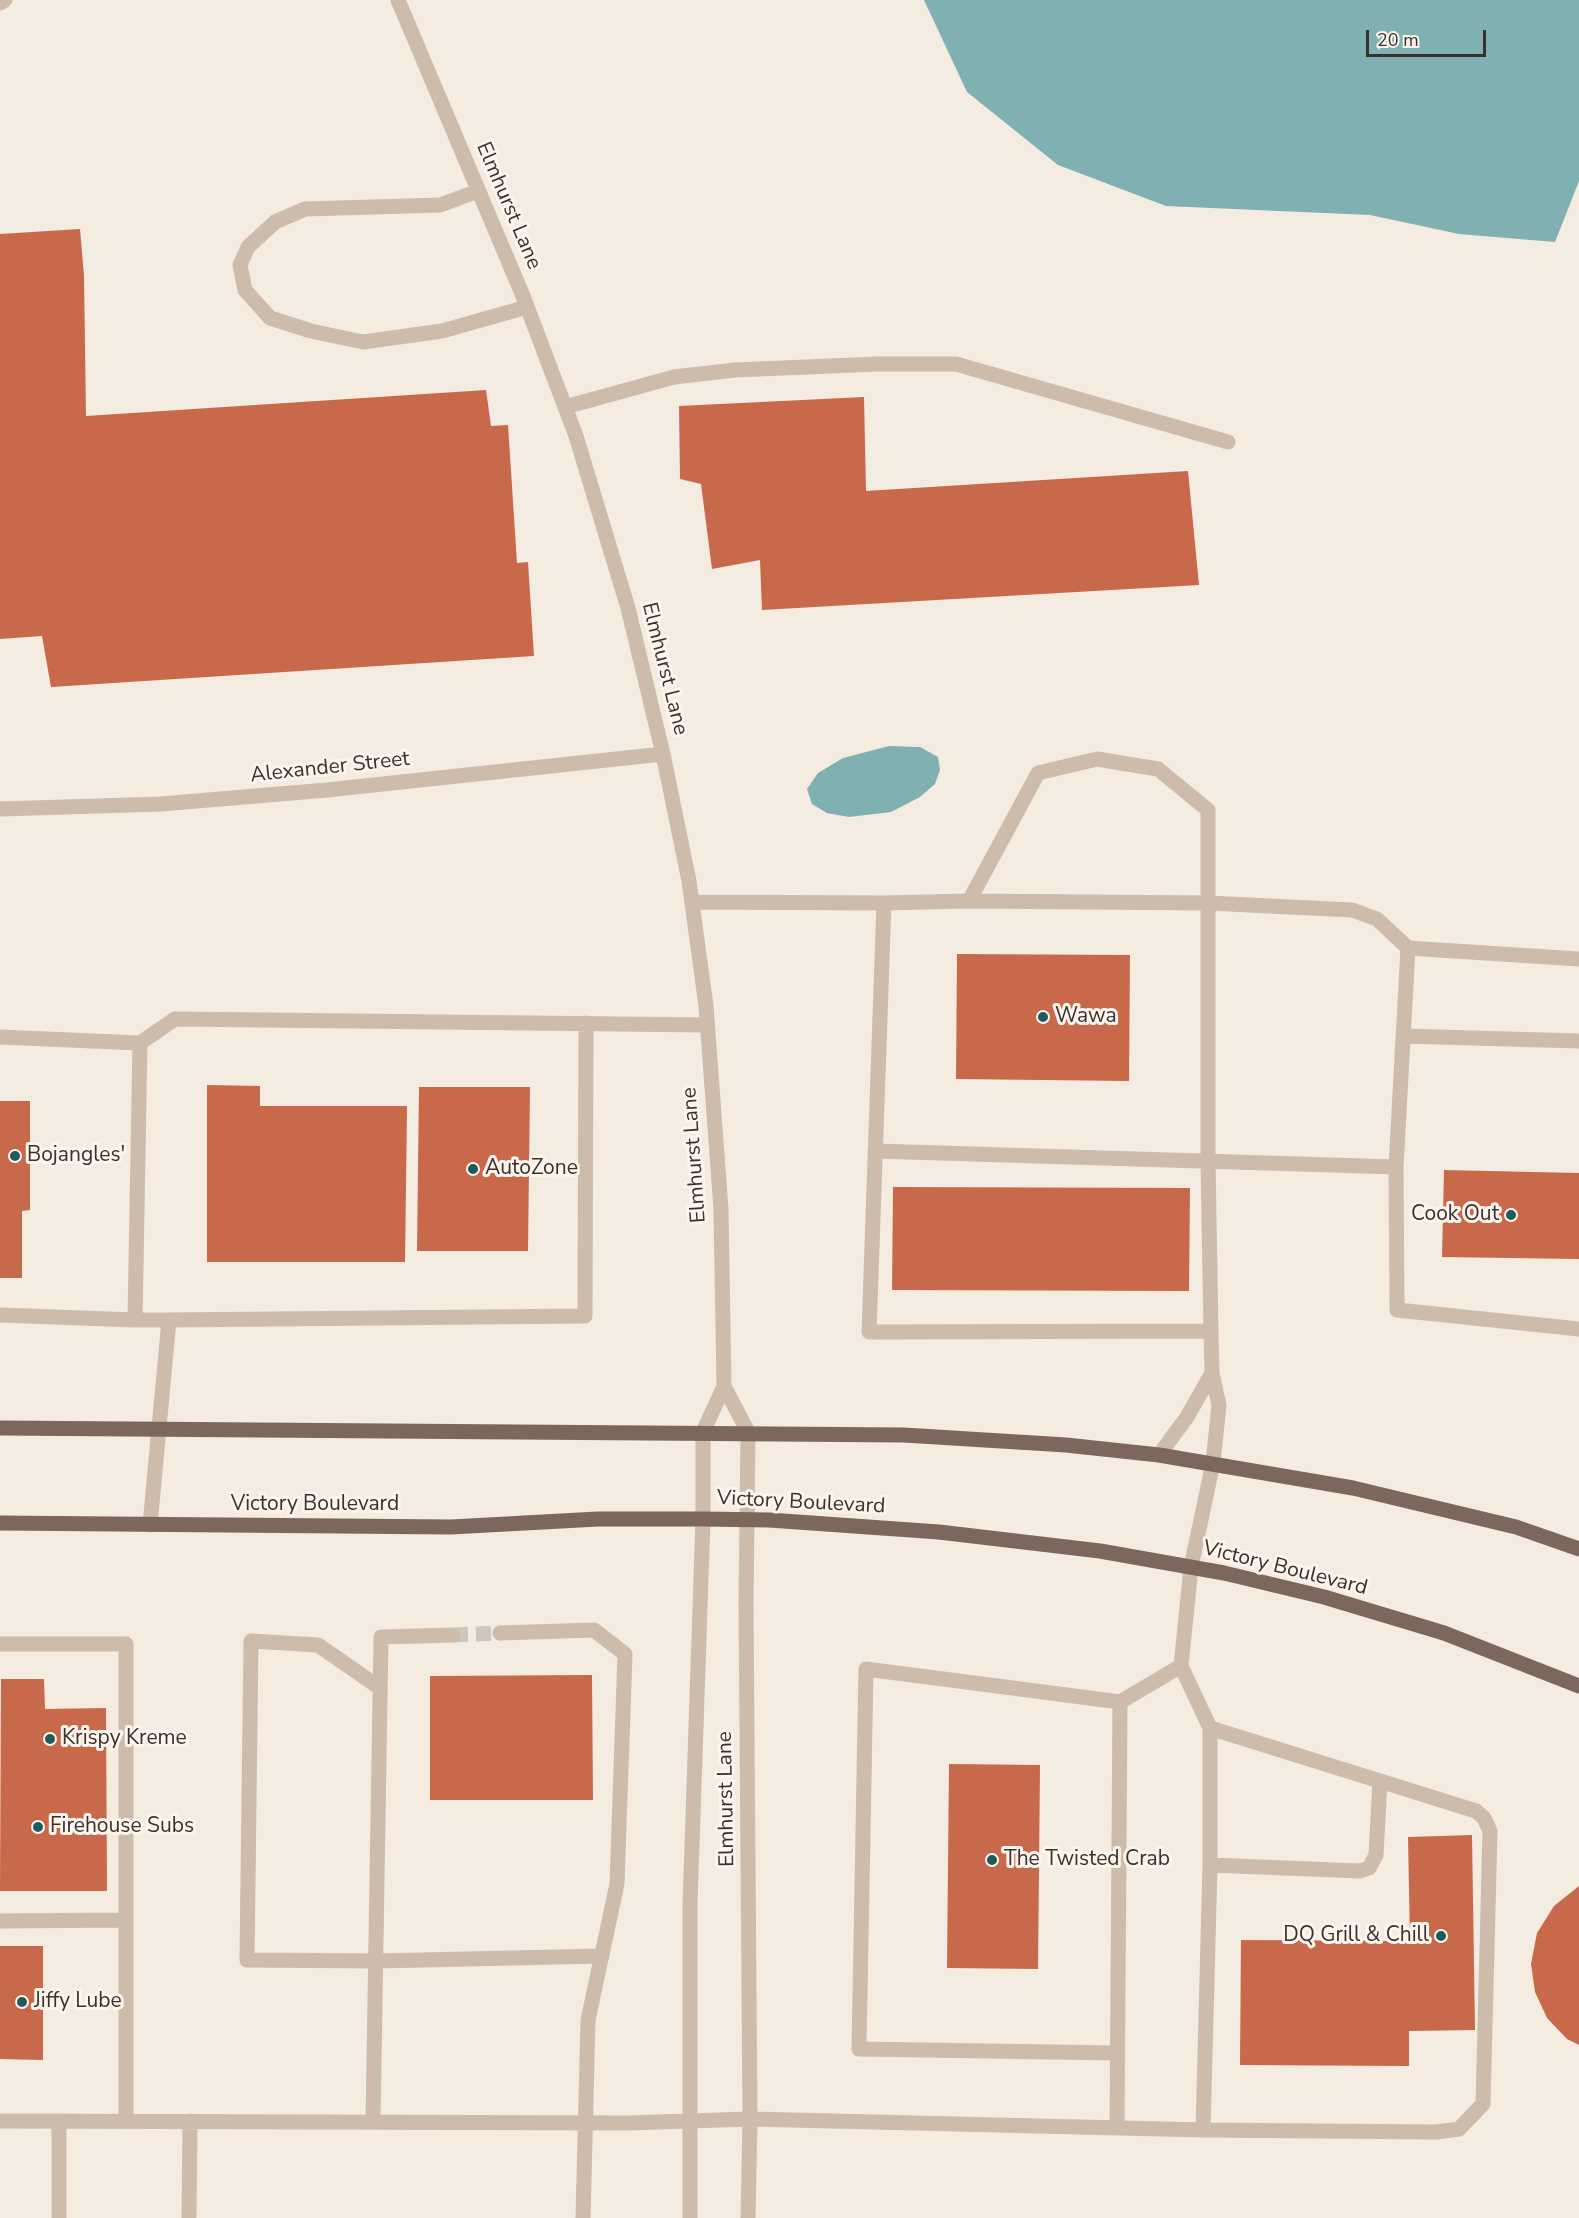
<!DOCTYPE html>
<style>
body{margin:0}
#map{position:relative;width:1579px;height:2218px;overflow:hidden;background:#f4ebe1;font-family:"Nunito Sans",sans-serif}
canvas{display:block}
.scale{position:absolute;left:1366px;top:30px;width:120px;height:27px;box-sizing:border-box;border:3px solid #3b302b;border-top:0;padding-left:8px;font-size:18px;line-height:21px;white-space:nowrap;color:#3b302b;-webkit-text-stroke:4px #fbf5ee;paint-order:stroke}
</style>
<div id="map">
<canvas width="1579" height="2218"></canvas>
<div class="scale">20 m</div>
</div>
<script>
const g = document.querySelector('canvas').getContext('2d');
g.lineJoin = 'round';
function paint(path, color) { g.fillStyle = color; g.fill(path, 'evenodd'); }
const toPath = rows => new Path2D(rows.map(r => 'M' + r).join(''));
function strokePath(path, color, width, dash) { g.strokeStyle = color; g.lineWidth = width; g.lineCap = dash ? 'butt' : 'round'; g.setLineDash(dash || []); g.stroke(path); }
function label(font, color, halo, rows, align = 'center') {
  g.font = font + ' "Nunito Sans",sans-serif'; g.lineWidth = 6; g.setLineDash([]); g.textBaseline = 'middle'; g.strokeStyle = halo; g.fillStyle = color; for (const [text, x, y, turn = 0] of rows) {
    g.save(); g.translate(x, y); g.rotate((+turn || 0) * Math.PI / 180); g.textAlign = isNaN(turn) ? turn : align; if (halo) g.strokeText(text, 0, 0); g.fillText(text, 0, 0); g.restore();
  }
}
paint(toPath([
 [924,0,1579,0,1579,181,1555,242,1459,234,1370,215,1166,206,1058,165,967,92],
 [889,746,920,747,938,757,940,770,935,784,920,797,891,812,849,817,827,813,812,804,807,789,818,773,843,758]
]), '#7fb0b2');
paint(toPath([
 [80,229,84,276,86,416,486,390,491,426,508,425,517,563,528,562,534,656,51,687,42,636,0,639,0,234],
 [864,397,866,491,1188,471,1199,585,762,610,760,560,712,569,701,484,680,479,679,406],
 [957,954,1130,955,1129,1081,956,1079],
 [207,1085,260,1086,260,1106,407,1106,405,1262,207,1262],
 [419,1087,530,1087,528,1251,417,1251],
 [0,1101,30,1101,30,1210,22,1211,22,1278,0,1278],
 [1444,1170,1579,1173,1579,1259,1442,1257],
 [893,1187,1190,1188,1189,1291,892,1290],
 [592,1675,593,1800,430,1800,430,1676],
 [1,1679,44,1679,45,1709,106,1708,107,1891,0,1891],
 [949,1764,1040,1765,1038,1969,947,1968],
 [1472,1835,1475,2030,1409,2031,1409,2066,1240,2065,1241,1940,1410,1941,1408,1837],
 [1579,1886,1579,2045,1567,2039,1547,2018,1535,1992,1531,1964,1537,1933,1554,1906],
 [0,1946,43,1946,43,2060,0,2059]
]), '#c8694b');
strokePath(toPath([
 [453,1635,500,1633]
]), '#cfc6bd', 15, [15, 8]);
strokePath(toPath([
 [398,0,523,296,576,436,628,608,663,754,689,881,706,1006,721,1209,724,1386,748,1432,746,1604,750,2119,748,2218],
 [0,3,5,0],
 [478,191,440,205,305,209,275,222,248,247,240,265,245,290,270,318,311,331,363,342,442,331,527,307],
 [565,407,674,377,735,370,878,364,956,364,1228,442],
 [0,809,161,804,327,790,663,754],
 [969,901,1208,903,1352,910,1377,919,1408,948],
 [692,902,884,903],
 [1403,1036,1579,1041],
 [0,1037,140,1043],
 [875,1151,1396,1167,1408,948,1579,959],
 [1396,1167,1397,1310,1579,1329],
 [0,1315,135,1320],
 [169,1320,585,1316,586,1023],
 [1211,1331,869,1332,884,903,969,901,1038,773,1097,759,1158,769,1208,810,1208,1161,1211,1331,1212,1373,1219,1405,1213,1463,1191,1567,1181,1666,1210,1728,1210,1865,1360,1871,1369,1868,1376,1855,1380,1781],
 [1159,1455,1187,1417,1212,1373],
 [150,1525,169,1320,135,1320,140,1043,175,1019,707,1025],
 [500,1633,594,1630,625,1654,617,1884,588,2020,583,2218],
 [0,1644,126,1644,126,2121],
 [380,1688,318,1645,251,1641,247,1960,376,1961,602,1956],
 [1120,1702,1181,1666],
 [0,1921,126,1920],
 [0,2121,628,2123,750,2119,1203,2130,1437,2132,1459,2129,1483,2104,1490,1831,1484,1818,1476,1811,1210,1728],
 [59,2121,59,2218],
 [373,2122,381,1637,453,1635],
 [1117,2128,1120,1702,866,1669,859,2049,1117,2053],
 [1203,2130,1210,1865],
 [189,2218,190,2121],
 [690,2218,690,1905,703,1519,703,1432,724,1386]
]), '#cdbbac', 15);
strokePath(toPath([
 [0,1428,904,1435,1066,1445,1159,1455,1353,1488,1516,1527,1579,1549],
 [0,1523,451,1527,598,1519,703,1519,769,1520,939,1532,1100,1551,1224,1573,1324,1597,1444,1633,1579,1686]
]), '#7d675c', 15);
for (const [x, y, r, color] of [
 [1043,1017,6,"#1f5a5e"],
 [15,1156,6,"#1f5a5e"],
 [473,1169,6,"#1f5a5e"],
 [1511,1215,6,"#1f5a5e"],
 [50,1739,6,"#1f5a5e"],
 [38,1827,6,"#1f5a5e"],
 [992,1860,6,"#1f5a5e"],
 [1441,1936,6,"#1f5a5e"],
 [22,2002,6,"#1f5a5e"]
]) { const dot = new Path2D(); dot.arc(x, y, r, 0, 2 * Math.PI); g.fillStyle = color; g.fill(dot); strokePath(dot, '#fbf5ee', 2); }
label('21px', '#3b302b', '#fbf5ee', [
 ["Elmhurst Lane",508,206,67],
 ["Elmhurst Lane",664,669,76],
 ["Alexander Street",330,768,-6],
 ["Elmhurst Lane",695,1155,-94],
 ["Victory Boulevard",801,1503,3],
 ["Victory Boulevard",315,1505],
 ["Victory Boulevard",1285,1569,14],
 ["Elmhurst Lane",727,1799,-91]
]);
label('21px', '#3b302b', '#fbf5ee', [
 ["Wawa",1055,1017],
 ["Bojangles'",27,1156],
 ["AutoZone",485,1169],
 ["Cook Out",1499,1215,"right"],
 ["Krispy Kreme",62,1739],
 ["Firehouse Subs",50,1827],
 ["The Twisted Crab",1004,1860],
 ["DQ Grill & Chill",1429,1936,"right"],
 ["Jiffy Lube",34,2002]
], 'left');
</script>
